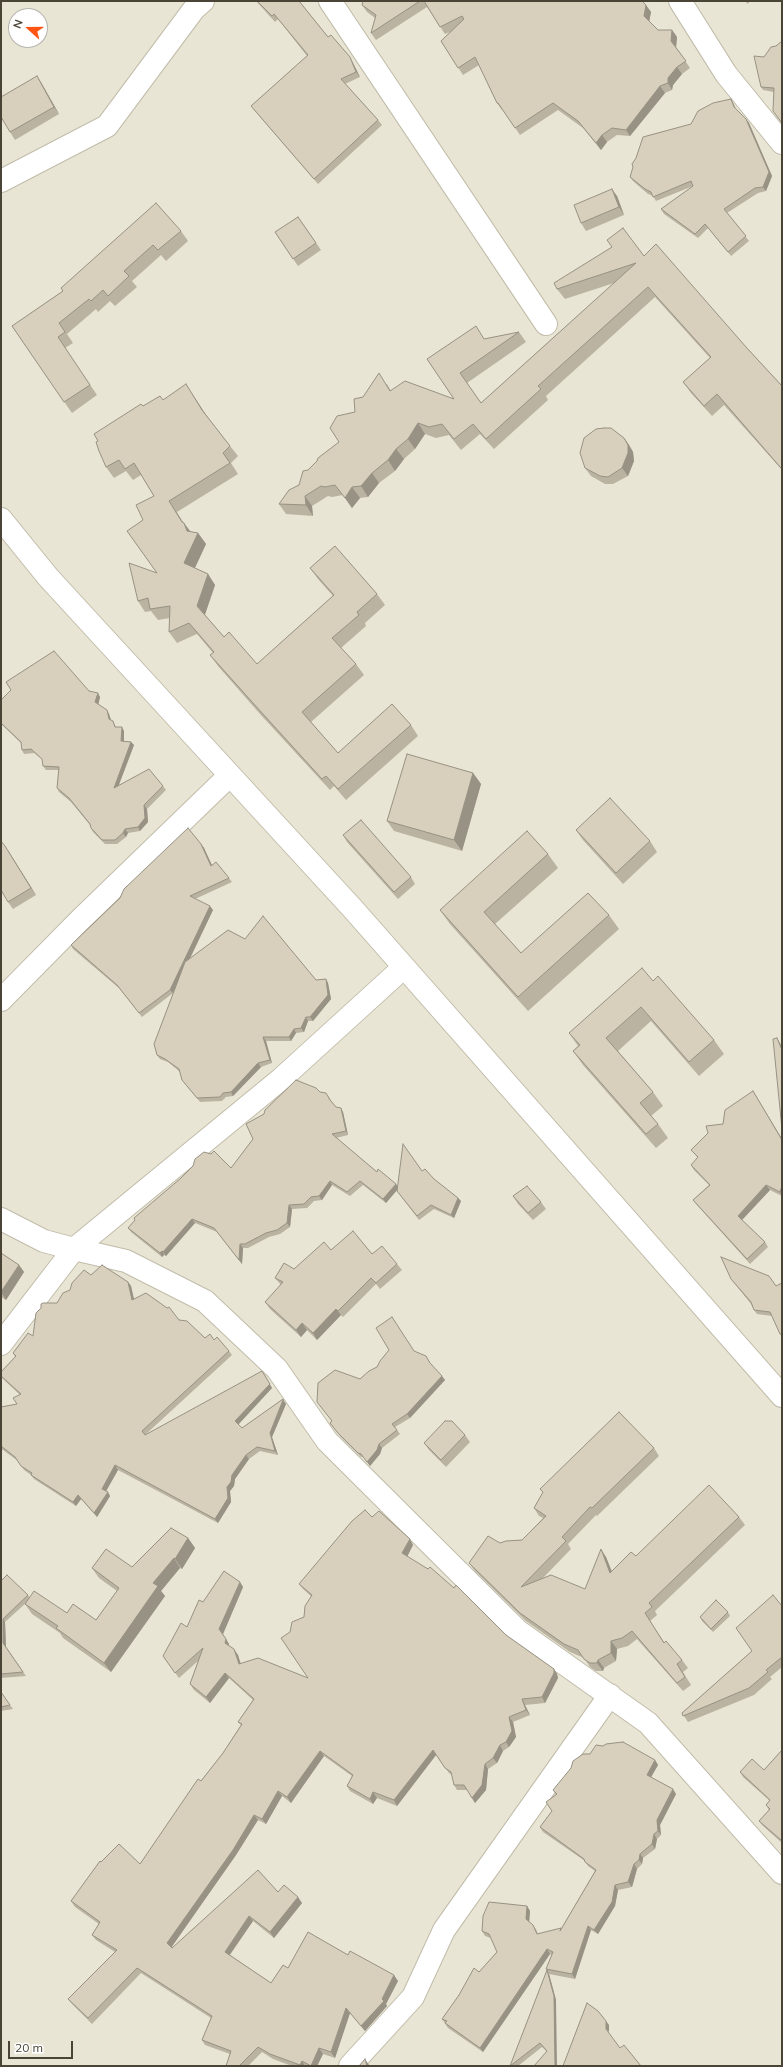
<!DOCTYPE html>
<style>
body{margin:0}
#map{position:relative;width:783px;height:2067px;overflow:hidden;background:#f5f3e8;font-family:Mulish,sans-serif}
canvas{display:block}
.frame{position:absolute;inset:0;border:2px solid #494436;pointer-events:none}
.north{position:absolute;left:8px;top:8px;width:40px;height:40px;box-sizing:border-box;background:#fff;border:1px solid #b6b4af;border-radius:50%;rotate:291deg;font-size:11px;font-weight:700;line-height:16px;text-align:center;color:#494436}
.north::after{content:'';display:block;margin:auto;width:14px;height:18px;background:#ff5414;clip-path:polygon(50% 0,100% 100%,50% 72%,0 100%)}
.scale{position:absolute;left:8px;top:2041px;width:65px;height:18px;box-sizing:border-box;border:2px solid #494436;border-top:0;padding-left:5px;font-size:12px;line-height:14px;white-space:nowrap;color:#494436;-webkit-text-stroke:3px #fff;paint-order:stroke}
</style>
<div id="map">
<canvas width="783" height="2067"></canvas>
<div class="frame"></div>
<div class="north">N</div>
<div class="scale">20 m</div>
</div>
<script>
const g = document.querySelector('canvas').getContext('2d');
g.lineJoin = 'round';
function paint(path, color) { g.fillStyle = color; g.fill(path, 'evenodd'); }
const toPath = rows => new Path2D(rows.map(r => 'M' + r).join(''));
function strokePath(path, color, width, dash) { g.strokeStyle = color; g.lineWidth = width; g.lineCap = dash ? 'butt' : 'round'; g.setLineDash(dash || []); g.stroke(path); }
paint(toPath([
 [1,1,782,1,782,2066,1,2066],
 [16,16,40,16,40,40,16,40]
]), '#e9e5d5');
const street = toPath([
 [330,1,546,324],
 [680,1,726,74,782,143],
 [1,181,107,126,194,9,203,1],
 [1,519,48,577,353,909,782,1396],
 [1,1000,80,920,230,775],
 [1,1219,44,1241,74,1249,281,1079,404,967],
 [1,1344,74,1249,126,1261,205,1301,277,1369,327,1441,518,1631,648,1723,782,1873],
 [350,2066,413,1997,444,1930,610,1695]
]);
strokePath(street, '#c1bca9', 24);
strokePath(street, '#fff', 22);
paint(toPath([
 [256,1,299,1,328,37,353,63,360,77,345,84,378,120,382,125,318,184,255,111,251,106,307,56,278,19,275,22],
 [363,1,642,1,651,12,649,21,658,30,672,30,677,37,676,47,690,68,682,74,673,85,672,90,665,93,630,136,617,135,607,142,601,150,583,128,558,110,520,135,503,110,502,110,497,103,479,65,463,75,441,41,450,32,445,34,427,7,376,40,371,33,375,18,367,12,362,5],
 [746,1,751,1,747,4],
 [776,46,774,92,763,90,761,87,764,57],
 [37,76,42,84,59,114,15,140,10,132],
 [731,99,734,104,736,109,749,123,772,176,766,191,758,193,727,213,749,241,731,256,708,228,698,238,664,214,661,209,693,186,656,201,653,196,648,194,633,181,630,177,691,124],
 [617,196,624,215,586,231,581,223],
 [298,217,321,250,298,266,275,232],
 [181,231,188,241,166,261,161,255,132,281,137,287,115,306,110,301,98,312,96,309,67,334,73,343,65,348,97,395,72,413,12,326,63,291,61,288],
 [644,256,746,347,782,386,782,470,724,405,712,416,691,393,683,382,710,358,655,297,546,396,548,400,494,449,480,434,461,450,449,435,436,438,425,434,415,449,404,459,395,471,379,483,368,497,360,498,352,508,343,495,332,497,328,496,312,506,313,516,286,514,279,504,299,485,308,470,339,442,363,397,387,384,391,391,454,399,427,359,485,339,519,332,526,342,467,383,481,403,614,283,565,299,557,289],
 [193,395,206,415,230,446,238,456,231,463,238,474,177,512,183,522,191,532,198,533,206,544,195,568,208,574,215,585,205,615,224,637,257,664,333,596,318,579,310,568,377,594,385,605,365,623,366,626,341,648,356,664,364,675,311,722,338,753,411,725,418,736,346,800,334,786,330,790,260,714,218,666,210,655,213,653,197,634,177,643,169,632,170,618,158,620,151,611,145,612,138,601,157,573,143,520,154,496,141,475,133,480,126,471,114,478,106,467,98,441,143,406],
 [624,438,629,445,633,452,634,461,628,476,613,484,605,484,591,476,585,468],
 [89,691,100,697,98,704,109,714,111,720,113,721,116,727,124,731,124,741,131,742,134,745,119,785,163,786,166,790,147,809,148,822,140,831,128,833,126,837,117,844,105,844,93,832,91,828,90,825,71,802,59,792,57,788,59,770,46,770,43,766,43,760,34,753,24,754,22,750,21,743,1,724,1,700],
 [473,773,481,784,462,851,394,831,387,821],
 [576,830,650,841,657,852,623,884,583,840],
 [343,835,411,877,415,884,398,899,347,842],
 [201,844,204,848,212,865,229,878,232,882,195,899,213,910,190,959,316,980,326,979,328,983,331,999,313,1021,308,1021,304,1032,296,1033,291,1041,266,1041,272,1063,261,1067,233,1096,226,1097,222,1101,200,1102,182,1080,180,1072,168,1062,160,1059,157,1055,173,993,142,1017,120,989,73,949,71,945],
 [9,852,36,895,13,909,8,902],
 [548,854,558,868,495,924,521,953,609,915,619,929,528,1011,450,924,440,910],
 [653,981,714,1040,724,1054,699,1076,651,1021,618,1051,653,1092,663,1106,651,1116,658,1124,668,1138,656,1148,583,1065,573,1051,578,1046,569,1033],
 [753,1091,782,1139,782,1196,770,1190,742,1220,765,1242,768,1247,750,1264,697,1205,693,1200,709,1185,694,1170,691,1165,698,1158,691,1150,708,1133,723,1124],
 [320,1092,329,1097,332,1102,336,1107,343,1112,348,1135,336,1138,377,1172,398,1187,422,1171,458,1198,461,1201,454,1218,434,1209,419,1220,400,1195,397,1189,386,1203,363,1185,350,1196,332,1185,322,1200,314,1201,307,1208,292,1209,290,1227,280,1234,269,1237,248,1248,243,1248,242,1264,217,1232,195,1223,166,1256,164,1255,162,1257,131,1232,128,1228,231,1168],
 [513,1196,541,1202,546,1209,533,1220,518,1204],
 [331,1250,372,1254,397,1264,402,1270,380,1289,376,1284,343,1317,341,1315,317,1340,307,1330,301,1337,270,1309,265,1302,281,1285,275,1278,294,1269],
 [1,1253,19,1265,24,1272,6,1300,1,1297],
 [91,1275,128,1282,131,1286,134,1299,179,1320,205,1338,214,1340,229,1351,232,1355,145,1435,265,1375,272,1388,238,1424,242,1428,283,1399,286,1404,272,1437,278,1455,260,1451,249,1459,235,1479,234,1486,230,1491,231,1502,218,1523,118,1470,106,1491,110,1496,97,1517,81,1499,76,1506,34,1479,31,1475,24,1470,18,1461,3,1450,1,1450,1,1407,17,1404,20,1395,2,1378,1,1377,1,1372,15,1357,13,1353,33,1336,57,1303,70,1290],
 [731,1279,776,1286,782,1283,782,1337,772,1316,757,1314,754,1310,751,1304],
 [414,1352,426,1356,431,1365,445,1380,410,1418,395,1427,400,1434,382,1448,380,1454,370,1466,364,1457,361,1457,341,1437,330,1423,331,1421,360,1379,377,1367],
 [465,1435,470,1442,446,1467,429,1450,424,1443],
 [654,1448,659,1456,597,1516,596,1515,568,1544,571,1549,543,1578,585,1589,606,1557,612,1571,636,1556,739,1517,745,1525,655,1611,657,1615,650,1621,664,1642,682,1660,688,1668,683,1672,691,1685,683,1691,637,1639,628,1646,617,1649,616,1661,604,1668,603,1671,596,1671,590,1667,584,1658,570,1652,526,1621,475,1571,469,1563,500,1543,522,1540,543,1518,539,1516,534,1508,543,1493,540,1489],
 [372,1517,413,1545,407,1556,506,1635,554,1669,557,1674,558,1678,545,1703,525,1705,530,1715,513,1722,516,1737,509,1747,503,1751,497,1763,488,1769,486,1790,475,1803,467,1790,457,1790,454,1785,452,1775,449,1773,436,1755,397,1806,377,1798,373,1804,350,1791,347,1786,352,1776,324,1756,291,1803,282,1796,266,1824,258,1820,236,1855,171,1947,172,1948,278,1892,302,1903,274,1938,253,1921,230,1955,271,1983,288,1968,348,1955,398,1981,386,2004,387,2006,365,2031,350,2013,335,2058,323,2054,317,2066,292,2066,273,2059,262,2052,248,2066,226,2066,230,2054,205,2045,202,2040,211,2018,141,1973,92,2024,72,2004,68,1999,115,1952,96,1940,92,1935,99,1924,75,1907,71,1901,101,1862,140,1864,201,1781,223,1753,241,1725,238,1722,253,1700,229,1678,210,1703,194,1690,190,1684,198,1661,179,1678,163,1656,187,1627,203,1602,240,1582,243,1587,223,1634,229,1644,229,1646,238,1655,241,1664,308,1678,290,1632,304,1617,312,1597,303,1589,299,1584],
 [188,1538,195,1548,182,1569,180,1568,161,1591,165,1596,111,1672,63,1638,60,1633,32,1614,25,1604,27,1602,5,1622,6,1647,26,1676,1,1678,1,1581,28,1595,30,1598,67,1613,96,1620,117,1591,99,1578,92,1568,132,1567],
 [782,1606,782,1667,770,1677,772,1679,754,1695,688,1722,682,1713,752,1651],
 [728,1612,730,1616,713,1632,702,1621,700,1617],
 [1,1692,10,1705,13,1709,1,1711],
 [782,1750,782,1843,762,1825,759,1821,769,1810,766,1805,770,1801,743,1777,740,1772,764,1770],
 [655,1760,658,1765,651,1777,676,1794,660,1825,661,1835,657,1839,655,1849,643,1858,642,1864,637,1869,632,1887,618,1890,615,1906,598,1934,591,1930,575,1979,549,1974,546,1969,552,1955,550,1954,483,2052,448,2028,442,2019,479,1972,497,1952,491,1938,485,1936,482,1931,527,1906,530,1911,529,1922,536,1929,538,1934,561,1929,595,1871,588,1866,585,1861,543,1832,540,1827,552,1811,556,1795,553,1790],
 [549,1974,556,2000,546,2051,542,2047,518,2066,510,2066]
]), '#bab3a2');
paint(toPath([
 [646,5,651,12,649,23,644,16],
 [672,30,677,37,676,48,671,41],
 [350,57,360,77,356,72],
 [677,67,682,74,673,85,672,90,668,83,668,78],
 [37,76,42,84,59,114,54,107],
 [660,86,665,93,630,136,626,130],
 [746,119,749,123,772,176,766,191,763,187],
 [602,135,607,142,601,150,596,143],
 [612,189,617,196,624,215,619,207],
 [186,384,193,395,210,421,202,410],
 [418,423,425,434,415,449,408,439],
 [624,438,629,445,633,452,634,461,628,476,622,468],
 [396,449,404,459,395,471,388,460],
 [372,473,379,483,368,497,361,486],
 [352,487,360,498,352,508,345,498],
 [305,496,312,506,313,516,306,505],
 [169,501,185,526,184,523,192,534,198,533,206,544,192,574,184,563,187,531],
 [208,574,215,585,204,617,197,606],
 [98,693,100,697,98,706,95,702],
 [107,710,109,714,112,723,109,719],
 [122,727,124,731,124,745,121,741],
 [131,742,134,745,116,792,114,788],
 [473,773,481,784,462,851,454,840],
 [144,805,147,809,148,822,140,831,138,827],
 [125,829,128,833,126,837,123,833],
 [201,844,204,848,214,870,211,866],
 [5,846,9,852,36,895,31,888],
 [210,906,213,910,173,993,170,990],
 [326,979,328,983,331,999,313,1021,310,1017],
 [306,1017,308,1021,304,1032,301,1028],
 [294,1029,296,1033,291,1041,289,1037],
 [263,1037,266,1041,272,1063,270,1060],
 [777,1038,780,1043,782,1047,782,1050],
 [258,1063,261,1067,233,1096,231,1092],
 [753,1091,782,1139,782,1140],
 [341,1108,343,1112,348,1135,346,1131],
 [330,1181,332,1185,322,1200,319,1196],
 [396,1184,399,1188,386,1203,383,1199],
 [766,1185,770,1190,742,1220,738,1216],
 [782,1186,782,1195,780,1192],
 [458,1198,461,1201,454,1218,451,1215],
 [289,1205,292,1209,290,1227,287,1223],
 [192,1219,195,1223,166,1256,163,1252],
 [240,1244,243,1248,242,1264,239,1260],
 [162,1251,164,1255,162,1257,160,1253],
 [19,1265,24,1272,6,1300,1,1292],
 [128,1282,131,1286,135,1304,132,1300],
 [336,1309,341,1315,317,1340,313,1333],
 [302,1323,307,1330,301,1337,296,1330],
 [262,1371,272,1388,238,1425,235,1421],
 [442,1376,445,1380,410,1418,407,1414],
 [283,1400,286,1404,272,1437,278,1455,275,1451,270,1433],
 [379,1444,382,1448,380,1454,370,1466,367,1462],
 [246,1455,249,1459,235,1479,234,1486,230,1491,231,1502,218,1523,215,1519,227,1487,232,1475],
 [115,1465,118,1470,105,1493,102,1489],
 [108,1492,110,1496,97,1517,94,1513],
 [78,1495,81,1499,76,1506,73,1502],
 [188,1538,195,1548,182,1569,175,1559],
 [410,1539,413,1545,406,1559,402,1553],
 [601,1549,606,1557,615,1581,610,1573],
 [174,1558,180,1568,161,1591,165,1596,111,1672,104,1663,153,1583],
 [240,1582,243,1587,223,1634,219,1629],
 [3,1619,5,1622,6,1647,26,1676,3,1643],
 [226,1639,229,1644,229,1649,225,1643],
 [611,1641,617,1649,616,1661,611,1653],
 [234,1649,238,1655,242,1669,239,1664],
 [598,1660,604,1668,603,1671,597,1663],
 [554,1669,557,1674,558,1678,545,1703,542,1697],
 [225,1673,229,1678,210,1703,206,1697],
 [522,1699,530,1715,526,1710],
 [509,1717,513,1722,516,1737,509,1747,506,1742],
 [500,1745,503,1751,497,1763,493,1758],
 [433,1750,436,1755,397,1806,394,1800],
 [320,1751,324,1756,291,1803,287,1797],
 [655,1760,658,1765,650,1779,647,1775],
 [485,1764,488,1769,486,1790,475,1803,472,1798],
 [673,1789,676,1794,660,1825,661,1835,658,1831,657,1820],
 [278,1791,282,1796,266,1824,262,1819],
 [373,1792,377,1798,373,1804,370,1799],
 [254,1815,258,1820,236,1855,171,1948,167,1943],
 [654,1834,657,1839,655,1849,652,1844],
 [640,1854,643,1858,642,1864,639,1860],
 [634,1864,637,1869,632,1887,628,1882],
 [615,1885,618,1890,615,1906,598,1934,594,1930],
 [298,1897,302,1903,274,1938,270,1932],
 [527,1906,530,1911,529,1924,526,1919],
 [249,1916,253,1921,228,1957,225,1952],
 [588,1926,591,1930,575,1979,572,1974],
 [547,1949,550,1954,483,2052,480,2048],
 [547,1970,549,1974,556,2000,557,2066,555,2066],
 [394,1975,398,1981,386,2004,387,2006,365,2031,361,2026,382,1999],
 [346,2008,350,2013,335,2058,331,2052],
 [606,2021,609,2025,609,2032,606,2029],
 [319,2048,323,2054,317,2066,311,2066],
 [365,2059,369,2065,369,2066,367,2066],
 [302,2061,305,2066,301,2066,300,2065]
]), '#979284');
const building = toPath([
 [257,1,299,1,328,37,331,35,350,57,356,72,341,79,378,120,314,179,251,106,308,55,274,14,272,16,257,1],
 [363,1,420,1,371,33,376,15,362,5,363,1],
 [424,1,642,1,646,5,644,16,658,30,672,30,671,41,686,61,677,67,668,78,668,83,660,86,626,130,612,128,602,135,596,143,578,121,553,103,515,128,498,103,497,103,475,57,458,68,441,41,464,19,462,16,440,27,424,1],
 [782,41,782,123,773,111,774,88,761,87,754,56,764,57,771,47,776,46,782,41],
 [37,76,54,107,10,132,1,117,1,97,37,76],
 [731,99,734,107,746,119,769,172,763,187,755,188,724,209,746,236,728,252,705,224,695,234,661,209,693,186,691,181,653,197,651,192,645,189,630,177,633,167,632,164,636,158,643,137,691,124,698,111,713,103,731,99],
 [612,189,619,207,581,223,574,205,612,189],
 [156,203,181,231,158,250,153,245,124,271,129,276,108,296,103,290,91,301,89,299,59,323,65,332,58,337,90,385,64,402,12,326,63,291,61,288,156,203],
 [298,217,316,243,293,259,275,232,298,217],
 [623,228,644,256,656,244,746,347,782,386,782,467,781,468,717,394,704,406,683,382,711,357,648,287,538,386,541,389,486,439,473,424,454,439,442,424,429,427,418,423,408,439,396,449,388,460,372,473,361,486,352,487,345,498,335,485,325,487,321,486,305,496,306,505,279,504,289,490,299,485,303,471,308,470,317,461,318,458,339,442,330,428,337,416,355,412,354,399,363,397,379,373,390,391,405,381,454,399,427,359,476,326,484,339,519,332,460,373,481,403,636,263,557,289,554,283,612,247,607,240,623,228],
 [186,384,202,410,230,446,223,453,230,463,169,501,182,522,184,523,187,531,198,533,184,563,208,574,197,606,224,637,229,632,257,664,334,595,310,568,335,546,377,594,357,612,359,615,332,638,356,664,302,712,338,753,392,704,411,725,338,789,326,776,322,779,253,703,210,655,214,652,189,623,169,632,170,606,150,609,148,598,138,601,129,563,157,573,127,531,143,520,136,505,154,496,134,463,125,469,119,460,106,467,99,451,96,442,98,441,94,434,141,404,143,406,160,396,163,400,186,384],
 [604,428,611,428,624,438,628,445,628,453,622,468,608,477,600,476,585,468,580,453,584,438,596,429,604,428],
 [54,651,89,691,98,693,95,702,107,710,109,719,113,721,115,727,122,727,121,741,131,742,114,788,149,769,163,786,144,805,145,818,138,827,125,829,123,833,115,840,102,840,91,828,90,824,69,798,57,788,59,767,43,766,42,759,31,749,22,750,21,742,1,723,1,700,11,690,6,682,54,651],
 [407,754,473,773,454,840,387,821,407,754],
 [610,798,650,841,616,873,576,830,610,798],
 [361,820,411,877,394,892,343,835,361,820],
 [188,828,201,844,211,866,216,862,229,878,190,896,210,906,170,990,139,1013,117,985,71,945,120,898,124,889,188,828],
 [527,831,548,854,484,912,521,953,588,893,609,915,518,997,440,910,527,831],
 [1,841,5,846,31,888,8,902,1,890,1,841],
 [263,916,316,980,326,979,328,995,310,1017,306,1017,301,1028,294,1029,289,1037,263,1037,270,1060,258,1063,231,1092,223,1093,220,1097,197,1098,182,1080,179,1069,165,1059,157,1055,154,1044,185,962,228,930,245,939,263,916],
 [642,968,653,981,658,976,714,1040,689,1062,641,1007,606,1038,653,1092,640,1103,658,1124,646,1134,573,1051,580,1045,569,1033,642,968],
 [777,1038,782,1050,782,1129,773,1039,777,1038],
 [296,1080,316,1088,320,1092,326,1093,330,1100,336,1107,341,1108,346,1131,332,1134,377,1172,378,1169,396,1184,383,1199,360,1181,347,1192,330,1181,319,1196,311,1197,304,1204,289,1205,287,1223,277,1230,266,1233,245,1244,240,1244,239,1260,214,1228,192,1219,163,1252,162,1251,160,1253,128,1228,135,1220,134,1218,181,1178,193,1166,195,1159,204,1152,211,1154,214,1151,231,1168,253,1139,246,1124,264,1114,265,1110,296,1080],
 [753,1091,782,1140,782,1186,780,1192,766,1185,738,1216,765,1242,747,1259,693,1200,710,1185,691,1165,698,1157,691,1150,708,1133,706,1126,723,1124,725,1110,753,1091],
 [403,1144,422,1171,425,1169,434,1179,458,1198,451,1215,431,1205,417,1216,397,1191,403,1144],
 [527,1186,541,1202,528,1213,513,1196,527,1186],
 [353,1231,372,1254,382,1246,397,1264,376,1283,371,1278,338,1311,336,1309,313,1333,302,1323,296,1330,265,1302,283,1282,275,1278,284,1263,294,1269,324,1242,331,1250,353,1231],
 [1,1253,19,1265,1,1292,1,1253],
 [721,1257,769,1276,776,1286,782,1283,782,1335,780,1334,770,1312,754,1310,751,1302,731,1279,721,1257],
 [102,1265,128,1282,132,1300,146,1293,167,1308,169,1307,179,1320,187,1321,205,1338,210,1334,214,1340,217,1337,229,1351,142,1431,145,1435,262,1371,270,1384,235,1421,242,1428,283,1399,283,1400,270,1433,275,1451,257,1447,246,1455,232,1475,231,1482,227,1487,228,1498,215,1519,115,1465,102,1489,108,1492,94,1513,78,1495,73,1502,31,1475,32,1473,21,1466,15,1457,1,1446,1,1407,17,1404,13,1398,21,1394,1,1376,1,1372,16,1356,13,1353,28,1333,33,1336,36,1313,41,1308,41,1304,43,1303,57,1303,63,1293,70,1290,72,1283,84,1270,91,1275,102,1265],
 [392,1317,414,1351,426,1356,430,1363,442,1376,407,1414,392,1424,397,1430,379,1444,377,1450,367,1462,361,1454,358,1453,338,1433,330,1423,332,1421,317,1402,318,1383,335,1370,360,1379,369,1371,377,1367,380,1361,389,1350,376,1328,392,1317],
 [619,1412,654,1448,592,1508,590,1507,562,1537,566,1541,521,1587,551,1575,585,1589,601,1549,610,1573,631,1552,636,1556,709,1485,739,1517,649,1603,652,1607,645,1613,664,1643,666,1641,682,1660,677,1664,685,1677,677,1683,632,1631,622,1638,611,1641,611,1653,598,1660,597,1663,590,1663,584,1659,578,1650,564,1644,520,1613,469,1563,488,1536,500,1543,506,1541,522,1540,546,1516,534,1508,543,1492,540,1489,619,1412],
 [445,1421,452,1421,465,1435,441,1460,424,1443,445,1421],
 [365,1510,372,1517,379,1511,410,1539,402,1553,428,1569,430,1567,454,1588,456,1585,506,1635,554,1669,554,1673,542,1697,522,1699,526,1710,509,1717,512,1731,506,1742,500,1745,493,1758,485,1764,482,1785,472,1798,464,1785,454,1785,451,1772,445,1768,433,1750,394,1800,373,1792,370,1799,347,1786,353,1775,320,1751,287,1797,278,1791,262,1819,254,1815,233,1850,167,1943,172,1948,258,1870,278,1892,284,1885,298,1897,270,1932,249,1916,225,1952,271,1983,283,1965,288,1968,308,1932,348,1955,350,1951,394,1975,382,1999,384,2001,361,2026,346,2008,331,2052,319,2048,311,2066,302,2061,300,2065,270,2054,258,2047,239,2066,226,2066,231,2051,202,2040,212,2016,137,1968,88,2018,68,1999,117,1950,92,1935,100,1922,71,1901,100,1861,101,1862,119,1844,140,1864,198,1779,201,1781,223,1753,242,1724,238,1722,254,1699,225,1673,206,1697,190,1684,203,1648,175,1673,163,1656,181,1623,187,1627,199,1600,203,1602,224,1571,240,1582,219,1629,226,1639,225,1643,234,1649,239,1664,258,1658,308,1678,281,1638,290,1632,292,1622,304,1617,305,1606,312,1595,299,1584,352,1521,365,1510],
 [171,1528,188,1538,175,1559,174,1558,153,1583,158,1586,104,1663,56,1628,58,1626,25,1604,34,1591,67,1613,73,1604,96,1620,119,1588,92,1568,106,1549,132,1567,171,1528],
 [7,1575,28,1595,3,1619,3,1643,23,1672,1,1674,1,1581,7,1575],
 [773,1595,782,1606,782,1657,766,1670,768,1672,749,1688,683,1716,682,1713,752,1651,736,1628,773,1595],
 [716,1600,728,1612,711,1629,700,1617,716,1600],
 [1,1692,10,1705,1,1707,1,1692],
 [623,1742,655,1760,647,1775,673,1789,657,1820,658,1831,654,1834,652,1844,640,1854,639,1860,634,1864,628,1882,615,1885,612,1902,594,1930,588,1926,572,1974,546,1969,553,1952,547,1949,480,2048,445,2023,447,2021,442,2019,459,1995,474,1968,479,1972,497,1952,489,1934,482,1931,483,1916,489,1902,527,1906,526,1919,533,1925,537,1934,561,1928,560,1931,596,1870,585,1862,584,1859,540,1827,552,1811,546,1802,557,1794,553,1790,571,1768,573,1761,583,1754,590,1754,596,1745,603,1746,606,1744,623,1742],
 [782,1750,782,1838,781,1840,759,1821,770,1809,766,1805,770,1800,740,1772,752,1759,764,1770,782,1750],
 [547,1970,554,1996,555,2066,534,2066,547,2051,540,2043,510,2066,547,1970],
 [587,2003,598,2011,606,2021,606,2029,620,2048,624,2045,641,2066,563,2066,587,2003],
 [365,2059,367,2066,359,2066,365,2059]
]);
paint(building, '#d8d0bc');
strokePath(building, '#979284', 1);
</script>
